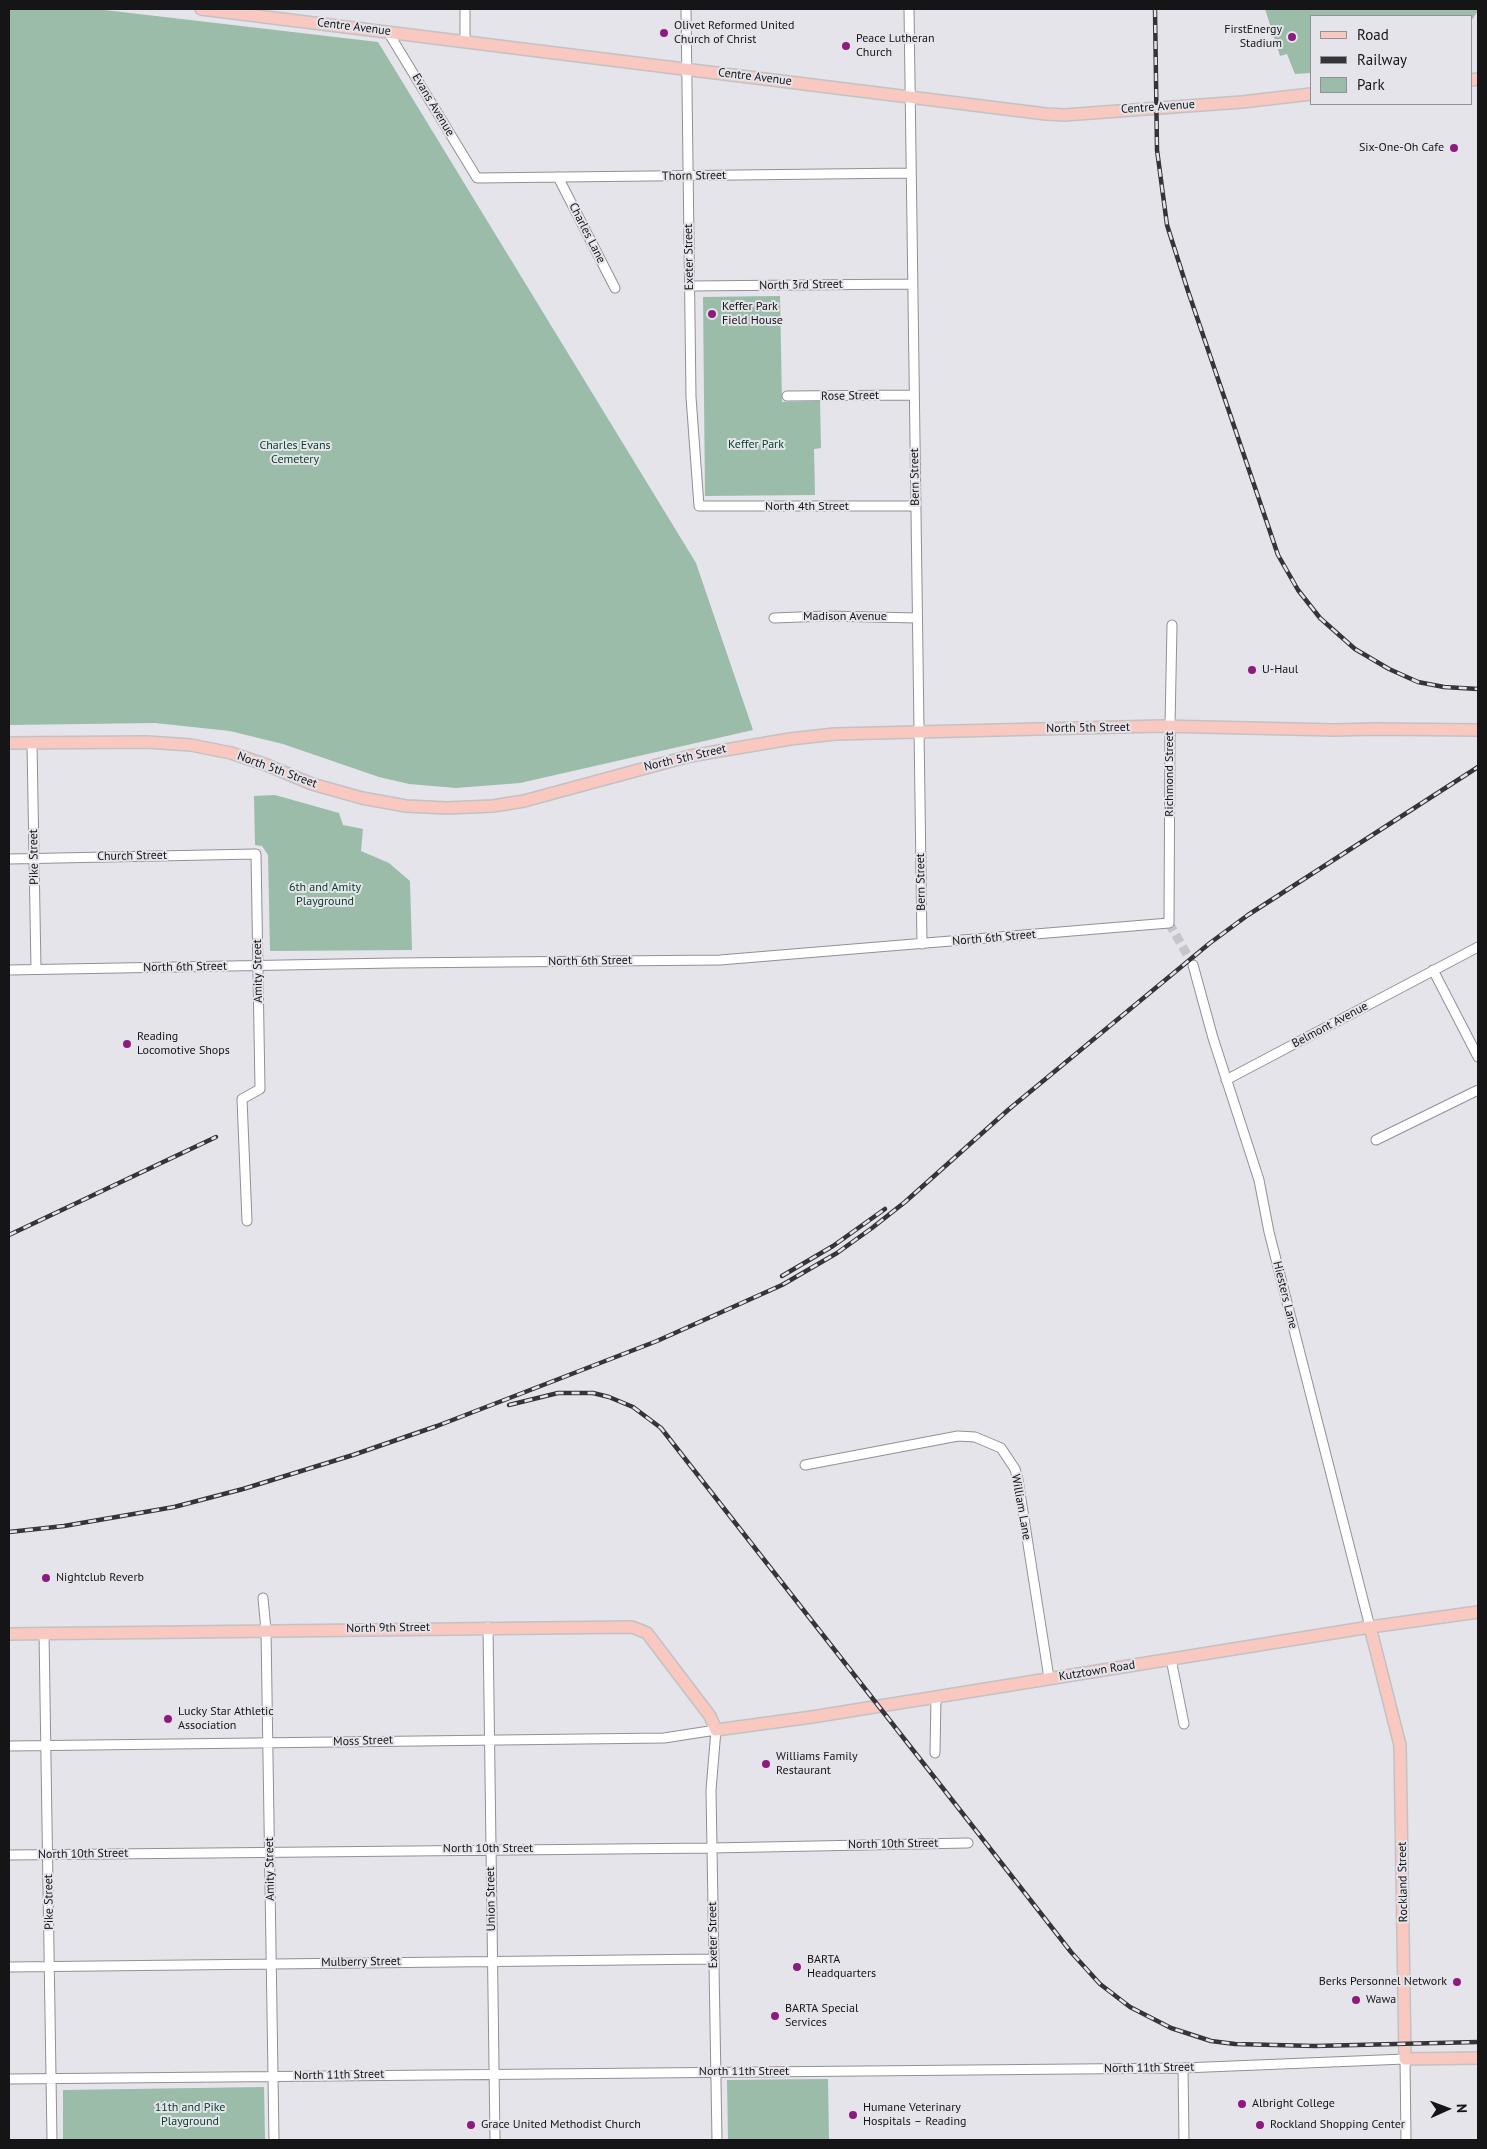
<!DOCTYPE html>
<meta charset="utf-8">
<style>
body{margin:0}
#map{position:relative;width:1487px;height:2149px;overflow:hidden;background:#e5e4eb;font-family:"PT Sans",sans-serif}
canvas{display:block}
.frame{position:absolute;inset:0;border:10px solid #151517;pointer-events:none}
.legend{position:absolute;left:1310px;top:15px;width:162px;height:90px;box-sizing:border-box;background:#e5e4eb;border:1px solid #929196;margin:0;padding:6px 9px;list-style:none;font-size:15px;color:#151517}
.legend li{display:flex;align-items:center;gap:10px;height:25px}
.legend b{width:25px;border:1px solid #929196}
.north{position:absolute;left:1422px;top:2084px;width:50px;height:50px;-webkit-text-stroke:4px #e5e4eb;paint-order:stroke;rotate:88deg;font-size:14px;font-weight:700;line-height:20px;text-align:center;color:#151517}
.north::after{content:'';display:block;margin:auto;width:18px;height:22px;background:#151517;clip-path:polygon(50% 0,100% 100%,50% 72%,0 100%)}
</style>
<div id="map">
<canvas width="1487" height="2149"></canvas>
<div class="frame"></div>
<ul class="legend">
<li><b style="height:6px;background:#f9c9c1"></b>Road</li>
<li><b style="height:6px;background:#353538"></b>Railway</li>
<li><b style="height:14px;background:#9abca8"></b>Park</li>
</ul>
<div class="north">N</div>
</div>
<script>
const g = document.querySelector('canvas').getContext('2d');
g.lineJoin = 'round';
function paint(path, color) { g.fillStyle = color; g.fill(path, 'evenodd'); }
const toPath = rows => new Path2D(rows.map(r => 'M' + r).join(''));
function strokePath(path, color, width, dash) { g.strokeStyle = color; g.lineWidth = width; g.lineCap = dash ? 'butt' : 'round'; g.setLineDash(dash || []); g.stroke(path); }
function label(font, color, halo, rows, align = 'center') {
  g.font = font + ' "PT Sans",sans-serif'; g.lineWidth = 4; g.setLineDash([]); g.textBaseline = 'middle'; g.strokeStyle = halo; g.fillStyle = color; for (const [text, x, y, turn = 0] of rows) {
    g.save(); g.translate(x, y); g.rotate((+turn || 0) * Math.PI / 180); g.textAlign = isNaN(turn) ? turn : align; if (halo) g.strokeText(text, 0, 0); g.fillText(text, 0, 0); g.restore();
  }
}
paint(toPath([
 [9,9,96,9,378,42,696,563,753,730,520,783,456,788,409,784,379,777,283,744,230,731,155,723,9,725],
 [1265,9,1478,9,1478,11,1471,21,1471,16,1311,16,1311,73,1295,74,1287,54,1280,56],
 [780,296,782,402,820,401,821,448,814,449,815,495,705,496,703,297],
 [275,795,339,813,343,825,363,829,361,851,389,863,410,881,412,950,270,951,268,855,262,846,255,845,254,796],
 [828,2079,829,2140,728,2140,727,2080],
 [264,2087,265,2140,63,2140,63,2090]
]), '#9abca8');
strokePath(toPath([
 [1169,923,1193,965]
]), '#c6c5cb', 9, [9, 4.5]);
const minor = toPath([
 [465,9,465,41],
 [686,9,691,397,699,506,915,506],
 [909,9,922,944],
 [388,32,477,178,911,173],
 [558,177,615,288],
 [690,286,912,284],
 [787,396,913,395],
 [774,618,826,616,917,618],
 [32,744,36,969],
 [9,859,256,854,260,1089,242,1099,247,1221],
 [1193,965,1213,1038,1259,1180,1269,1232,1370,1627],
 [9,970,394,963,720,960,1169,923,1170,726,1172,625],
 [1433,970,1478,1057],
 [1226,1080,1478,947],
 [1376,1140,1478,1090],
 [805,1465,958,1436,975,1437,1001,1448,1015,1469,1018,1480,1049,1678],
 [263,1598,266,1630,274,2140],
 [488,1627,495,2140],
 [44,1633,52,2140],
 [1171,1659,1184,1724],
 [9,1746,664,1738,716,1730,711,1790,717,2140],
 [935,1753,936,1697],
 [9,1855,712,1848,968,1843],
 [9,1967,714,1959],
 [1183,2068,1184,2140],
 [9,2079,1183,2068,1405,2059,1406,2140]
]);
const major = toPath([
 [201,9,1046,114,1064,115,1242,102,1311,94],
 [1471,80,1478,79],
 [9,743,147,742,191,745,231,753,264,764,312,784,362,798,406,806,447,808,493,806,524,801,690,756,790,739,835,734,1161,726,1335,730,1375,729,1478,730],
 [1370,1627,1400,1745,1405,2059,1478,2058],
 [9,1634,632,1627,647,1633,710,1716,716,1730,812,1717,1370,1627,1478,1612]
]);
strokePath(minor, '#909096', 11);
strokePath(major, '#c2c2c3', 14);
strokePath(minor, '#fff', 9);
strokePath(major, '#f9c9c1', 11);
const rail = toPath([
 [1155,9,1157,150,1167,225,1188,291,1278,555,1298,590,1320,618,1355,649,1389,669,1418,682,1444,687,1478,689],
 [9,1235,216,1137],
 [782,1276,833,1246,885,1209],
 [509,1405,558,1393,593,1393,609,1397,633,1407,661,1428,1071,1952,1100,1984,1130,2007,1171,2028,1211,2041,1235,2044,1315,2046,1478,2042],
 [9,1532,64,1526,174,1507,243,1489,353,1455,437,1426,657,1341,782,1285,837,1253,872,1228,905,1202,1008,1110,1210,943,1248,915,1478,767]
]);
strokePath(rail, '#353538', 4.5);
strokePath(rail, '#e5e4eb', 2.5, [8]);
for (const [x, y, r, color] of [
 [664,33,5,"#8d1b7d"],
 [1292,37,5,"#8d1b7d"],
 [846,46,5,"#8d1b7d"],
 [1454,148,5,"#8d1b7d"],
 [712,314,5,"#8d1b7d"],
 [1252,670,5,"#8d1b7d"],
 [127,1044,5,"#8d1b7d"],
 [46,1578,5,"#8d1b7d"],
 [168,1719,5,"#8d1b7d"],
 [766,1764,5,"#8d1b7d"],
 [797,1967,5,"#8d1b7d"],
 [1457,1982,5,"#8d1b7d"],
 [1356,2000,5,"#8d1b7d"],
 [775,2016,5,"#8d1b7d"],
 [1242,2104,5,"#8d1b7d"],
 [853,2115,5,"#8d1b7d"],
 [471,2125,5,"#8d1b7d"],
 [1260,2125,5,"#8d1b7d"]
]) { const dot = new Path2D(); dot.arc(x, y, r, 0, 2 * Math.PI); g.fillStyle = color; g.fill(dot); strokePath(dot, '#e5e4eb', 2); }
label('12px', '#151517', '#e5e4eb', [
 ["Olivet Reformed United",674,26],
 ["Church of Christ",674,40],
 ["FirstEnergy",1282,30,"right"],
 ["Stadium",1282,44,"right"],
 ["Peace Lutheran",856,39],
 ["Church",856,53],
 ["Six-One-Oh Cafe",1444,148,"right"],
 ["Keffer Park",722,307],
 ["Field House",722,321],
 ["U-Haul",1262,670],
 ["Reading",137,1037],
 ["Locomotive Shops",137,1051],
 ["Nightclub Reverb",56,1578],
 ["Lucky Star Athletic",178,1712],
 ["Association",178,1726],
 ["Williams Family",776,1757],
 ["Restaurant",776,1771],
 ["BARTA",807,1960],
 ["Headquarters",807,1974],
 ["Berks Personnel Network",1447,1982,"right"],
 ["Wawa",1366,2000],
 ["BARTA Special",785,2009],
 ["Services",785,2023],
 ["Albright College",1252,2104],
 ["Humane Veterinary",863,2108],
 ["Hospitals – Reading",863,2122],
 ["Grace United Methodist Church",481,2125],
 ["Rockland Shopping Center",1270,2125]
], 'left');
label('12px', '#151517', '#e5e4eb', [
 ["Centre Avenue",354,27,7],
 ["Centre Avenue",755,77,7],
 ["Evans Avenue",433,105,59],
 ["Centre Avenue",1158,107,-4],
 ["Thorn Street",694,176,-1],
 ["Charles Lane",587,233,63],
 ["Exeter Street",689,257,-91],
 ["North 3rd Street",801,285,-1],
 ["Rose Street",850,396,-1],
 ["Bern Street",915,477,-91],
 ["North 4th Street",807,507],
 ["Madison Avenue",845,617],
 ["North 5th Street",1088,728,-1],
 ["North 5th Street",685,758,-13],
 ["North 5th Street",277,770,20],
 ["Richmond Street",1170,774,-90],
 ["Church Street",132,856,-1],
 ["Pike Street",34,857,-91],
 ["Bern Street",921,882,-91],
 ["North 6th Street",994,938,-5],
 ["North 6th Street",590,961,-1],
 ["North 6th Street",185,967,-1],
 ["Amity Street",258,971,-91],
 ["Belmont Avenue",1330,1025,-28],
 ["Hiesters Lane",1285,1295,76],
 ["William Lane",1021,1507,80],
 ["North 9th Street",388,1628,-1],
 ["Kutztown Road",1097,1671,-9],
 ["Moss Street",363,1741,-2],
 ["North 10th Street",893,1844,-1],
 ["North 10th Street",488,1849],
 ["North 10th Street",83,1854,-1],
 ["Amity Street",270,1869,-91],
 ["Rockland Street",1403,1882,-91],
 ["Union Street",491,1899,-91],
 ["Pike Street",49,1902,-91],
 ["Exeter Street",713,1935,-91],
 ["Mulberry Street",361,1962,-1],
 ["North 11th Street",1149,2068,-1],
 ["North 11th Street",744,2072],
 ["North 11th Street",339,2075,-1]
]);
label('12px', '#08432a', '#e5e4eb', [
 ["Keffer Park",756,445],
 ["Charles Evans",295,446],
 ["Cemetery",295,460],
 ["6th and Amity",325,888],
 ["Playground",325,902],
 ["11th and Pike",190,2108],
 ["Playground",190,2122]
]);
</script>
